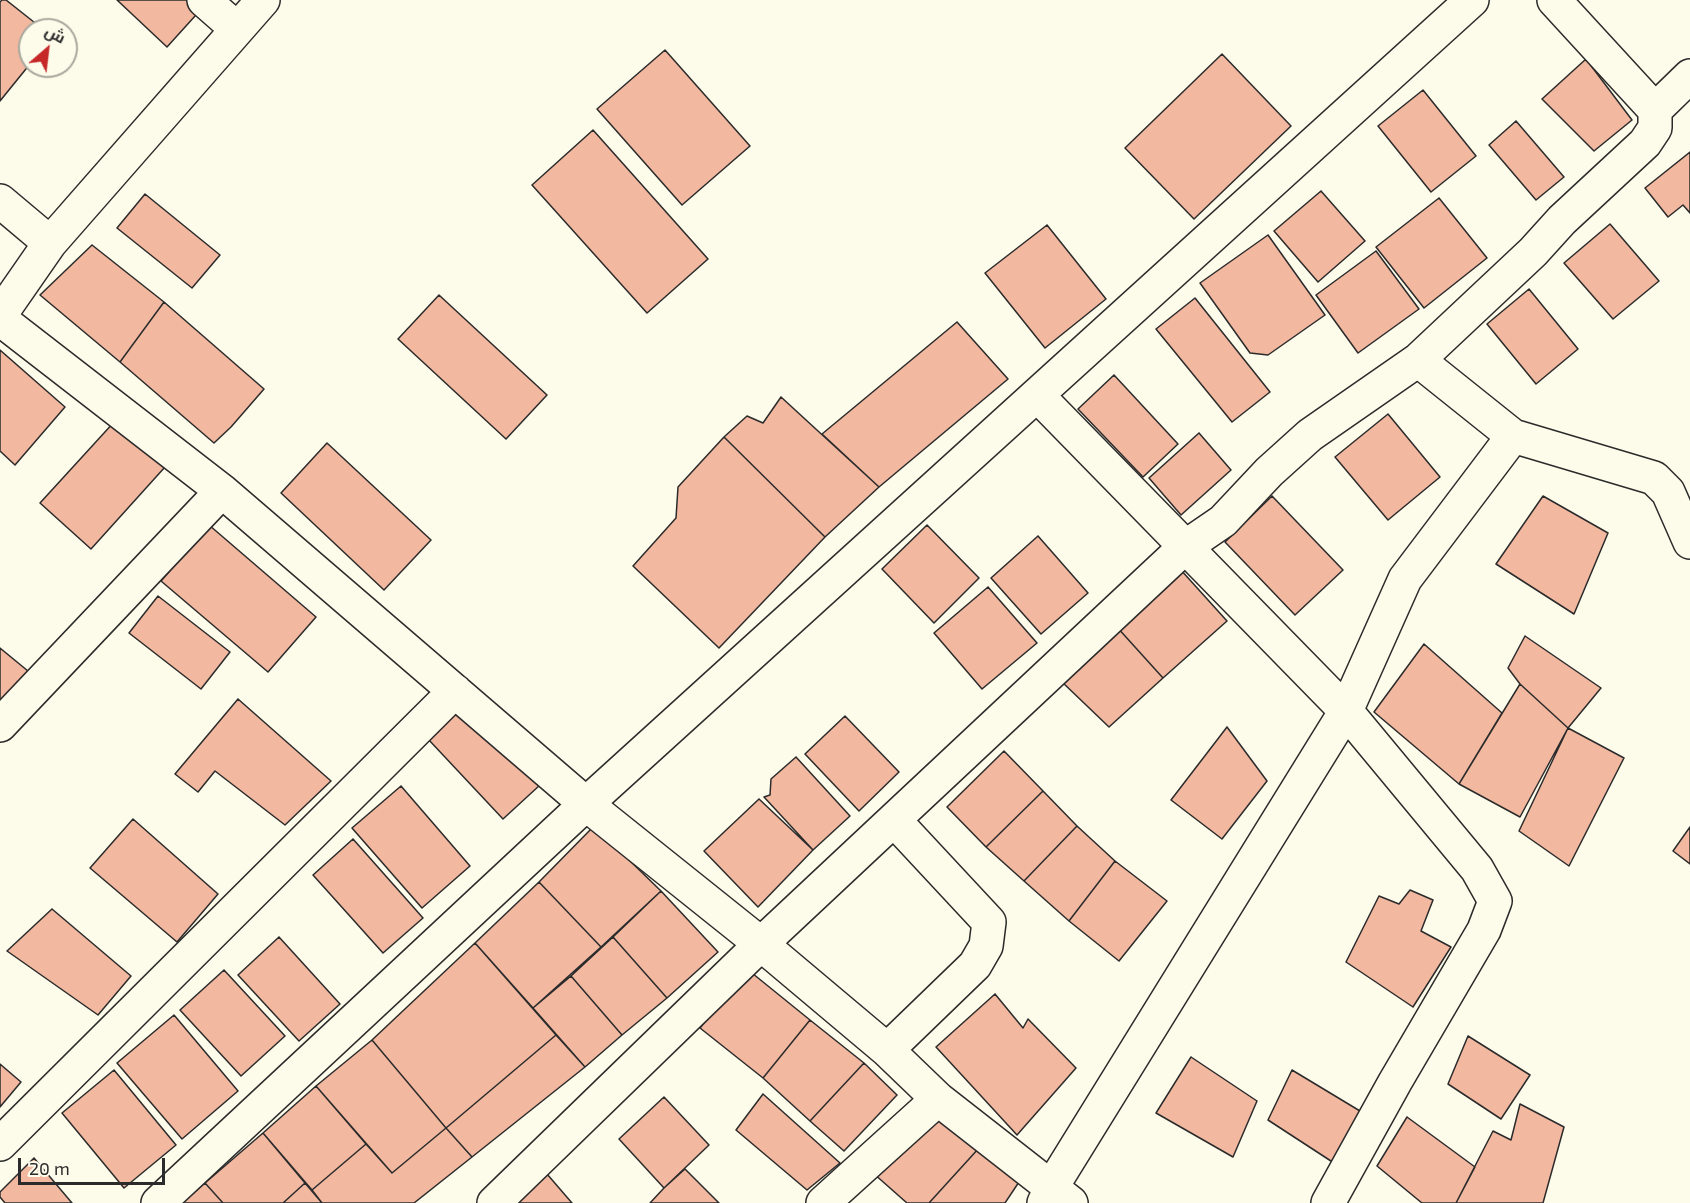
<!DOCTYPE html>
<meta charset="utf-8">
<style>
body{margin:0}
#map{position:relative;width:1690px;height:1203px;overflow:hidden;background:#fdfbea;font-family:"Exo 2",Cairo,sans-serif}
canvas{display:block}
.north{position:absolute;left:18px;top:18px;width:60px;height:60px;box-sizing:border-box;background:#fdfbea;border:2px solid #a9a89e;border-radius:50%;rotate:28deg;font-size:16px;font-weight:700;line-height:24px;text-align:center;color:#2b2b2b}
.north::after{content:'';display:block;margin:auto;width:21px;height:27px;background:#c62828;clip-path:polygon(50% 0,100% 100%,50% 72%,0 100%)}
.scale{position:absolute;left:18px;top:1158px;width:147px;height:27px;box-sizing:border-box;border:3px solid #2b2b2b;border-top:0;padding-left:8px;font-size:18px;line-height:21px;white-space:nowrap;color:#2b2b2b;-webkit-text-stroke:4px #fdfbea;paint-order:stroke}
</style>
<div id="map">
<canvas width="1690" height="1203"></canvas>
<div class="north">ش</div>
<div class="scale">20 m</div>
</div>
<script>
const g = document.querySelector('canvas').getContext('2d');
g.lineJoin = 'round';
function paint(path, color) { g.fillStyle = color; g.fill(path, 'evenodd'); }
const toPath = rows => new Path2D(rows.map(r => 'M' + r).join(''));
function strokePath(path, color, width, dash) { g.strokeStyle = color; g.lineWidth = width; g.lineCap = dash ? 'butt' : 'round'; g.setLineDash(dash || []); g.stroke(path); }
const building = toPath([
 [2,0,6,0,44,30,30,30,30,64,0,101,0,2,2,0],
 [117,0,199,0,205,5,167,47,117,0],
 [665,50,750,146,682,205,597,109,665,50],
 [1222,54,1291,126,1194,219,1125,148,1222,54],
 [1586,59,1632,120,1594,151,1542,99,1586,59],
 [1423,90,1476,156,1431,192,1378,126,1423,90],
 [1516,121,1564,177,1536,200,1489,145,1516,121],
 [593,130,708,259,647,313,532,185,593,130],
 [1690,152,1690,213,1683,205,1668,217,1645,188,1690,152],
 [1321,191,1365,241,1318,282,1274,231,1321,191],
 [145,194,220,255,192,288,117,228,145,194],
 [1439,198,1487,258,1424,308,1376,247,1439,198],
 [1610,224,1659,281,1613,319,1564,263,1610,224],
 [1047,225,1106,299,1045,348,985,273,1047,225],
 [1268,235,1325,315,1268,355,1250,353,1200,283,1268,235],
 [92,245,164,302,120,362,40,295,92,245],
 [1376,251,1419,309,1358,353,1316,295,1376,251],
 [1529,289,1578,349,1536,384,1487,324,1529,289],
 [439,295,547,395,506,439,398,339,439,295],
 [1195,298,1270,392,1232,422,1156,329,1195,298],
 [164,302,264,389,231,427,214,443,120,362,164,302],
 [957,322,1008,379,879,487,822,434,957,322],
 [0,350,65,407,15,465,0,451,0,350],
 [1114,375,1178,444,1143,477,1078,409,1114,375],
 [781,397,879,487,825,537,724,437,747,416,763,423,781,397],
 [1388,414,1440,477,1388,520,1335,457,1388,414],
 [115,421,165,467,91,549,40,503,115,421],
 [1199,433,1231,470,1181,515,1149,478,1199,433],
 [724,437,825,537,719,648,633,566,676,518,678,487,724,437],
 [327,443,431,540,384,590,281,493,327,443],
 [1272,496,1343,570,1295,615,1225,542,1272,496],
 [1543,496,1608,533,1574,614,1496,564,1543,496],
 [209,525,316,617,268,672,161,581,209,525],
 [927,525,979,578,934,623,882,569,927,525],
 [1038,536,1088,593,1041,634,991,578,1038,536],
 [1180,569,1227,621,1163,678,1116,626,1180,569],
 [988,587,1037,643,982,689,934,633,988,587],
 [158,596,230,652,201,689,129,633,158,596],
 [1116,626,1163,678,1109,727,1061,681,1116,626],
 [1525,636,1601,688,1568,728,1520,684,1508,668,1525,636],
 [1424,644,1502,713,1459,784,1374,712,1424,644],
 [0,648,28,671,0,704,0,648],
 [1520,684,1568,728,1520,817,1459,784,1520,684],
 [238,699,331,781,285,825,215,771,198,792,175,774,238,699],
 [465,705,540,785,503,819,428,739,465,705],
 [845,716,899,772,859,811,805,754,845,716],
 [1227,727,1267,781,1222,839,1171,800,1227,727],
 [1568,728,1624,758,1569,866,1519,831,1568,728],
 [1004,751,1043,791,986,847,947,807,1004,751],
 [796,757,850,816,813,850,764,797,770,795,771,779,796,757],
 [401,786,470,866,422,908,352,828,401,786],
 [1043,791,1077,826,1024,881,986,847,1043,791],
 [759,799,813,850,758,907,704,851,759,799],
 [133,819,218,894,177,942,90,868,133,819],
 [594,826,661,891,601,947,539,882,594,826],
 [1077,826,1115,861,1069,921,1024,881,1077,826],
 [1690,827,1690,864,1673,851,1690,827],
 [353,839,423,918,383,953,313,875,353,839],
 [1115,861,1167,901,1119,961,1069,921,1115,861],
 [539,882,601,947,533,1008,475,943,539,882],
 [1410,890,1433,900,1421,931,1451,947,1413,1007,1346,962,1379,896,1399,904,1410,890],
 [661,891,718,952,667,998,613,937,661,891],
 [52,909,131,976,98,1015,7,951,52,909],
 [279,937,340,1004,299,1041,238,975,279,937],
 [613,937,667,998,622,1035,571,976,613,937],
 [475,943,556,1035,446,1128,372,1040,475,943],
 [747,969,810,1020,763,1078,700,1028,747,969],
 [224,970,285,1036,241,1076,180,1010,224,970],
 [571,976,622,1035,585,1067,533,1008,571,976],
 [995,994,1023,1028,1028,1019,1076,1068,1017,1135,936,1047,995,994],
 [174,1015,238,1091,182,1139,117,1063,174,1015],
 [810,1020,864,1063,810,1121,763,1078,810,1020],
 [556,1035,585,1067,472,1157,446,1128,556,1035],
 [1468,1036,1530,1075,1501,1119,1448,1084,1468,1036],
 [372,1040,446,1128,392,1173,316,1086,372,1040],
 [1191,1057,1257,1101,1233,1157,1156,1113,1191,1057],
 [864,1063,897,1095,844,1151,810,1121,864,1063],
 [0,1064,21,1082,0,1107,0,1064],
 [114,1070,176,1145,124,1188,62,1113,114,1070],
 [1292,1070,1360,1111,1334,1163,1268,1120,1292,1070],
 [316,1086,366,1144,312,1190,263,1133,316,1086],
 [763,1094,840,1163,807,1190,736,1130,763,1094],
 [664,1097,709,1145,664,1188,619,1139,664,1097],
 [1520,1104,1564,1127,1543,1203,1456,1203,1493,1131,1511,1140,1520,1104],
 [933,1107,979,1148,929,1203,907,1203,873,1173,933,1107],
 [1407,1117,1475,1167,1456,1203,1422,1203,1377,1166,1407,1117],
 [446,1128,472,1157,414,1203,322,1203,312,1190,366,1144,392,1173,446,1128],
 [263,1133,305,1183,283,1203,223,1203,205,1183,263,1133],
 [979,1148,1019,1182,1005,1203,929,1203,979,1148],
 [34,1158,72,1203,5,1203,0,1197,0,1192,34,1158],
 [685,1169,719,1203,650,1203,664,1188,685,1169],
 [547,1174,572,1203,513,1203,547,1174],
 [205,1183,223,1203,182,1203,205,1183],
 [305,1183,322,1203,283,1203,305,1183]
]);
paint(building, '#f2b8a0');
strokePath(building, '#2b2b2b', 1.5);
const minor = toPath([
 [204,0,237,29],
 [1655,110,1690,76],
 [0,201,50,243],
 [0,315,50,243,263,0],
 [0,319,222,491,586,804,761,944,887,1050,938,1099,1071,1203],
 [1418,360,1533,252,1562,220,1645,143,1655,128,1655,110,1554,0],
 [1037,395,1346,711,1051,1188,1044,1203],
 [0,725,222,491],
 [887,1050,975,965,986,946,989,922,894,820],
 [0,1144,455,691],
 [158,1203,586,804,1472,0],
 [494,1203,761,944,1185,547,1223,521,1269,472,1310,435,1418,360,1513,436,1654,478,1668,492,1690,542],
 [823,1203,938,1099],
 [1328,1203,1395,1082,1484,930,1495,901,1477,869,1346,711,1405,579,1513,436]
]);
strokePath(minor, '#2b2b2b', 36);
strokePath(minor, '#fdfbea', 33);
</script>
